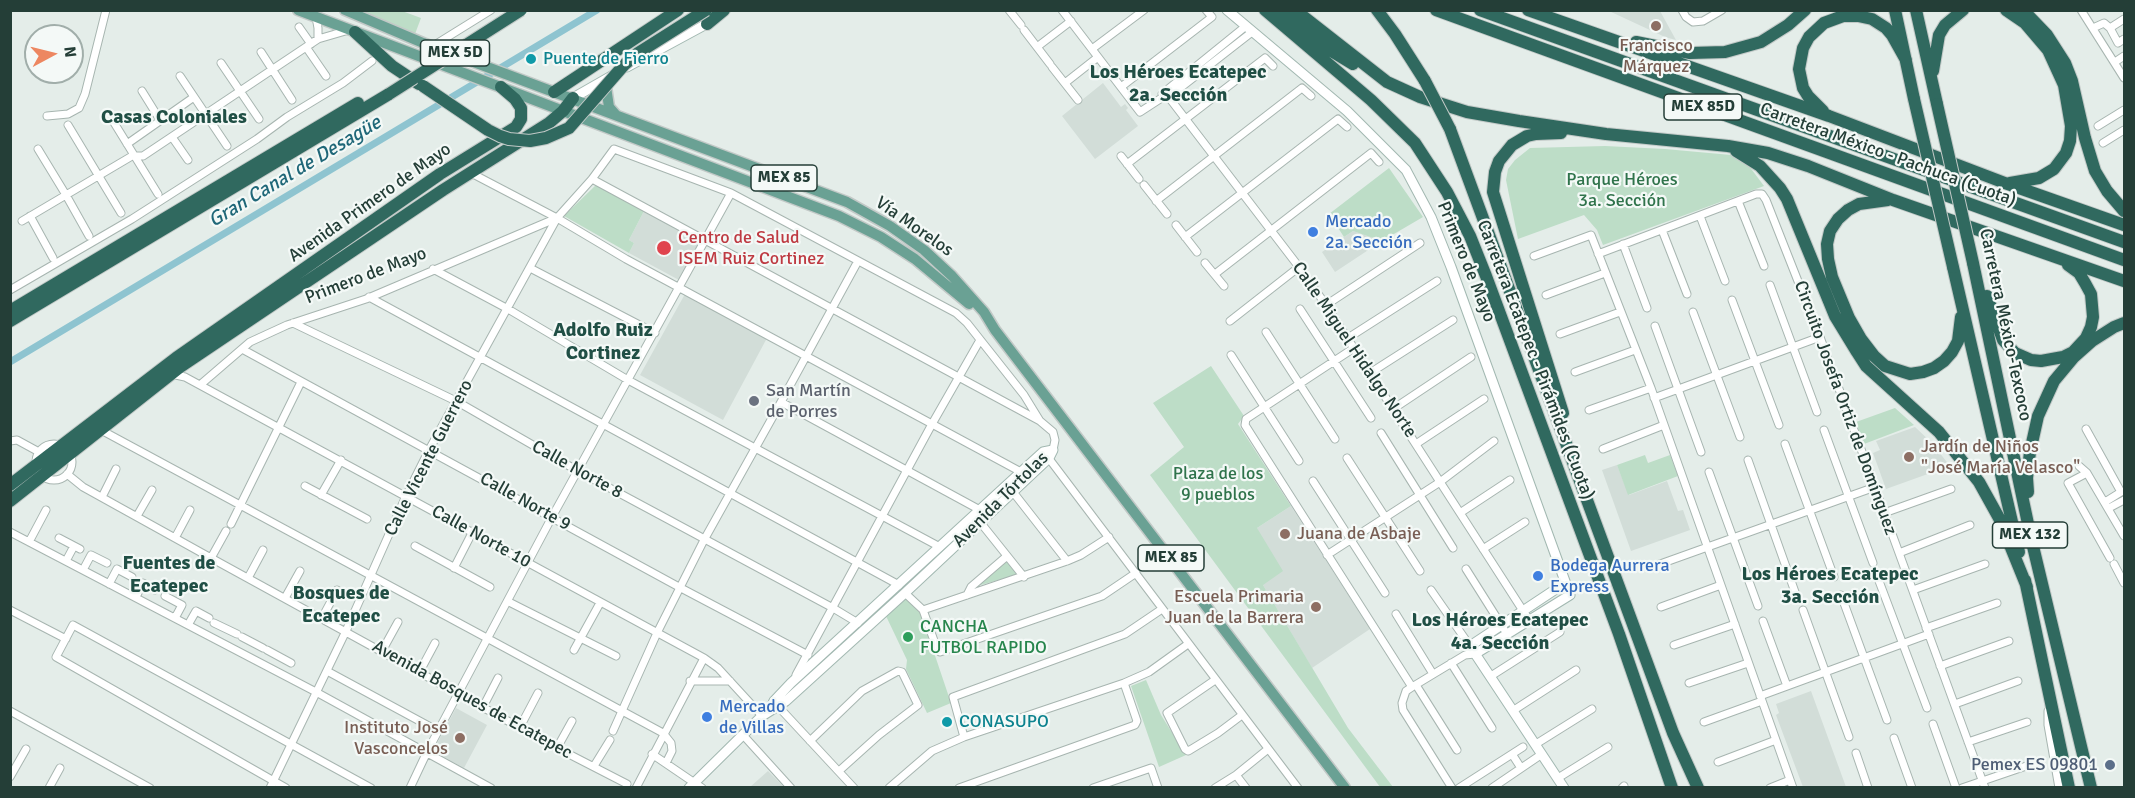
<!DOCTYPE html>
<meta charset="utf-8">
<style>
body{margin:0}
#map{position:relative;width:2135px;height:798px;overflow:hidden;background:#e4ede9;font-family:Signika,sans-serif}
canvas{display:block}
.frame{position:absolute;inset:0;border:12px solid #243e37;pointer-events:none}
.north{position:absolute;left:24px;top:24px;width:60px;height:60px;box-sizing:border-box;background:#f4f9f7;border:2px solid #a1aeaa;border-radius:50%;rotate:83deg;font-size:16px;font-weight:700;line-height:24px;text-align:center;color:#243e37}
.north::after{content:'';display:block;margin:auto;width:21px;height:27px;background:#ed8761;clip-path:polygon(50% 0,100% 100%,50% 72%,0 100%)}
</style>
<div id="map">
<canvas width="2135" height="798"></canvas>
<div class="frame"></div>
<div class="north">N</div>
</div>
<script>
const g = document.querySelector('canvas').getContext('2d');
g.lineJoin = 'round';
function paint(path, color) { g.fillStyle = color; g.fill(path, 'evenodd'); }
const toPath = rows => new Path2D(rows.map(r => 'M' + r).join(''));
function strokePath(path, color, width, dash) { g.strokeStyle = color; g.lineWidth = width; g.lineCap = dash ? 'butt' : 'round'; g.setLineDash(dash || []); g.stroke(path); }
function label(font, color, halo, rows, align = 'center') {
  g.font = font + ' Signika,sans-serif'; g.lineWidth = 4.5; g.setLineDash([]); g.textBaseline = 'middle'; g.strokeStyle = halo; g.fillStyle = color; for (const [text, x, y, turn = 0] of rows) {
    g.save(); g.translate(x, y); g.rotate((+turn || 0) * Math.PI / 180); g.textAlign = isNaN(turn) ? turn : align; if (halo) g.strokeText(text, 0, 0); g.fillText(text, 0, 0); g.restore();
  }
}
paint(toPath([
 [1609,11,1660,11,1676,40,1665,37],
 [1103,83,1121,107,1125,104,1128,108,1126,110,1138,126,1095,159,1062,116],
 [644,211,700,241,679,280,629,253,634,243,629,240],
 [1353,231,1382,241,1335,272,1322,252],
 [685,294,767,338,723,420,640,375],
 [1915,427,1931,442,1950,466,1886,489,1873,453,1880,450,1876,441],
 [1617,465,1629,495,1667,481,1678,511,1683,510,1690,530,1631,551,1602,470],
 [1291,506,1370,629,1312,668,1263,585,1257,528],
 [1811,691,1846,787,1803,787,1776,715,1779,713,1776,704],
 [456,708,487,725,464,768,433,751],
 [768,771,784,787,750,787]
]), '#d2ddd8');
paint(toPath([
 [363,11,402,11,421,18,415,34],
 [1605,146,1665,149,1731,155,1749,166,1764,186,1603,245,1597,230,1584,215,1518,239,1506,180,1508,169,1515,160,1530,148],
 [1389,168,1423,217,1382,241,1353,231,1344,237,1329,214],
 [597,184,644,211,629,240,634,243,629,253,564,216],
 [1211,366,1244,416,1238,424,1291,506,1257,528,1283,571,1263,585,1348,728,1393,787,1380,787,1150,475,1184,447,1153,403],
 [1895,408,1914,425,1864,444,1856,422],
 [1645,455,1648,463,1670,455,1678,476,1628,495,1617,465],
 [1008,559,1020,574,977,586],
 [905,598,921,614,951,703,927,713,906,669,907,660,886,616],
 [1146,680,1161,715,1186,755,1159,767,1131,686]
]), '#bdddc7');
strokePath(toPath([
 [10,362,597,10]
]), '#8ec4d0', 7);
const street = toPath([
 [1009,10,1021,25],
 [1062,10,1140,112,1160,99,1175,92,1252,32],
 [1682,10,1686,17,1693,22,1703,21,1722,10],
 [2081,10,2124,78],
 [316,17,318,28,318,39],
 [299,27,311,44],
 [2093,28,2104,23,2110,28,2118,43,2124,39],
 [2110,28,2124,19],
 [1024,30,1050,64],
 [433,46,491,10],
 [306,47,326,76],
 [1037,47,1071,21],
 [1092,49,1144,10],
 [261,52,292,100],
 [2115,62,2124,56],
 [221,63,259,119],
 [1052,67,1078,100],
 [180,76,227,146],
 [1065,83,1098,57],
 [1121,87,1212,17,1206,10],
 [142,91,160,120],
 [1164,91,1299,267,1326,305,1529,620],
 [1162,94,1246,26],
 [47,116,68,114,79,108,85,94,106,10],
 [113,121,158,194],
 [68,125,121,213],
 [2098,126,2124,110],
 [172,137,188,160],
 [2103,143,2124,130],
 [127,144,194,97],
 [38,149,66,195,89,236],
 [1121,156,1139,179],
 [1127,164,1265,58,1273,66],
 [471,173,557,218,626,259,1021,472],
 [592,179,1040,421,1053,432,1055,440,1053,450],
 [1144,185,1167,214],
 [1156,201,1302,88,1311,96],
 [1738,201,1764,266],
 [30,216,53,258],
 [1700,216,1725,281],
 [22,221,132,156,143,156,318,39,349,30],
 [1176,225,1197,252],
 [1662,230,1687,294],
 [1185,237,1338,119,1347,127],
 [1623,244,1647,308],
 [1598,254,1756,194,1762,194,1766,200,1820,337,1985,788],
 [1534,256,1591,235,1651,388,1793,788],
 [1205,263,1224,286],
 [530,268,655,333],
 [433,269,508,309,628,380,940,547],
 [1215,274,1371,153,1379,162],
 [1770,285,1817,412],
 [10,290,132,219,257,139,287,117,343,83,372,61],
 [1546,295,1605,273],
 [369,297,899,585],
 [1732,300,1779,425],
 [1326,305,1420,243],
 [1300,309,1371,418],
 [1693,312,1740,437],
 [1230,321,1299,267],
 [293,323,456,401,578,471,833,608,858,623],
 [1655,326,1701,452],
 [1266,332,1335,439],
 [1560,334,1620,312],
 [1348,338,1437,281],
 [1354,348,1246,419,1245,425,1412,687],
 [242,349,679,587,808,655],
 [1231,355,1299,461],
 [1575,372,1635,350],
 [1370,373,1453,320],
 [171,374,185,377,704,658,718,668,762,716],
 [200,385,250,342,287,325,366,299,557,218],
 [1654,398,1820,337],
 [781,402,980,510],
 [1393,409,1471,357],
 [1589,410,1651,388],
 [2086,429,2121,492,2105,502],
 [101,430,663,733,671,743,672,751,666,763],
 [1824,430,1873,563],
 [1381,433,1453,548],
 [10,441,17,440,39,452],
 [1416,444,1484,399],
 [1785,444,1834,577],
 '36 462a18 18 0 1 1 36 0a18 18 0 1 1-36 0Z',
 [1603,449,1664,425],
 [1047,456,1298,788],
 [1347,458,1420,571],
 [1748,460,1795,592],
 [2079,466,2087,473,2124,536],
 [1709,472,1758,606],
 [2087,473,2068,483,2110,558],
 [67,474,83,487,211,558,557,748,627,784],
 [1313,481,1385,593],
 [305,486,367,519],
 [1013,492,1067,561],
 [321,495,341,460],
 [102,497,116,469],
 [2109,508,2124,500],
 [1460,513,1510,480],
 [1884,513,1951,489],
 [137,516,152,490],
 [980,522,1024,577],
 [231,524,301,382],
 [10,532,316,692,491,788],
 [59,538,80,549],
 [175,538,190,510],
 [29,542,46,510],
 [415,546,490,587],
 [1483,549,1525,522],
 [1899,553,1970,525],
 [1327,555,1440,482,1494,441],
 [211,558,226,531],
 [66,561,74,546],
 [2114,564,2124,583],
 [454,568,473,531],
 [1649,568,1875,487],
 [1466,569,1507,634],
 [83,570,91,555,107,563],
 [248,578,263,550],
 [1879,581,1927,708],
 [109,584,117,569,132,577],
 [1431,590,1470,646,1468,649],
 [1913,590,1985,564],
 [905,593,923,610,937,649,940,652,1102,596,1136,573],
 [967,595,971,587,1007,556],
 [1841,595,1887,720],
 [165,596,182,605,175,618],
 [136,597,143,583,155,590],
 [285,598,300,571],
 [509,602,616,656],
 [1661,607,1721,585],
 [10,610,66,639],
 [923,610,1067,561,1081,555,1109,537],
 [1803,610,1849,737],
 [1396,614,1433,674],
 [322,618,337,590],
 [1763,621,1787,686],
 [214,623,237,634],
 [188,625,196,611,209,618],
 [1926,628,1997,603],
 [242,637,263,648],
 [1674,645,1735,624],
 [267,650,291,663],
 [574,650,600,603],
 [382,651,398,622],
 [1451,663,1492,728],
 [1940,666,2009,641],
 [327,671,438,731],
 [420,671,435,643],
 [796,675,932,424,980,340],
 [1491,676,1560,632],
 [1215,680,1167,713,1185,749,1188,751,1190,750,1218,733,1242,715],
 [690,681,730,681],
 [1689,683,1748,663],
 [1416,685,1457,750],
 [1760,696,1929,634],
 [775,703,854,788],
 [1955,704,2018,681],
 [483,707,498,678],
 [1514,710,1576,670],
 [10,711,150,788],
 [2048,711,2048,725,2059,788],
 [1704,722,1762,701],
 [1933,724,1956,788],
 [520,727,538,693],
 [613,731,657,633,704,540,781,402,858,261],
 [743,735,791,788],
 [964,737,953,697,1125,634,1162,609],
 [1894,738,1912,788],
 [810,741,862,691,898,671,902,672,918,705,879,735,839,771],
 [1968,742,2027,722],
 [1536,744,1592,709],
 [557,748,572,721],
 [1856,753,1868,788],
 [652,754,702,788],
 [1512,754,1521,768],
 [1718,762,1776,740],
 [594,766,610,740],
 [1236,775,1246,788],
 [10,777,26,749],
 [1558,778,1608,747],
 [49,788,60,768],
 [270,788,346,631,406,496,429,450,557,218,592,179,614,149,731,193,956,313,967,323,1024,395,1040,421],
 [286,788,56,657,73,625,371,788],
 [410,788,427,752,552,517,731,193],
 [636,788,704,658],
 [889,788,932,751,964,737,1124,683,1149,672,1188,644],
 [959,788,1135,725,1137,721,1124,683],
 [1093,788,1151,768,1158,788],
 [1215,788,1236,775,1268,749],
 [1452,788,1403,710,1402,703,1406,691,1412,687,1465,655,1475,654],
 [1459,788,1523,747],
 [1492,788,1542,754],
 [1622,788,1624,786],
 [1770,788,1790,780],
 [1962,788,2035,763]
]);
const secondary = toPath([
 [1227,10,1347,111,1406,170,1431,217,1451,267,1570,595,1475,654],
 [627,67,712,21],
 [573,98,615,74],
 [770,709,774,701,791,683,1021,472,1043,452,1053,450],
 [689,788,762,716,786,701,905,593,1049,458,1053,450],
 [1564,788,1470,646,1565,583]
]);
const primary = toPath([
 [298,10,839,216,881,237,915,259,969,304],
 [345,10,423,43,847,202,890,226,924,250,952,276,984,312,995,330,1345,788],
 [608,83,606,87,609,107,616,115]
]);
const highway = toPath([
 [1265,10,1371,100,1415,143,1447,192,1470,236,1486,276,1619,634,1672,788],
 [1279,10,1325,47,1353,64],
 [1295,10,1387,82,1420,97,1467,112,1519,121,1606,134,1728,146,1768,153,1808,166,1893,200,2124,281],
 [1377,10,1395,34,1425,81],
 [1436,10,2124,260],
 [1480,10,2124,242],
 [1528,10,1829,116,2005,183,2124,225],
 [1895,10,1914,99],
 [1916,10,1937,104],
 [2006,10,2025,23,2048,50,2064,85,2071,126,2070,141,2066,153,2054,169,2039,178,2010,183],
 [2023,10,2047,35,2065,63,2072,81,2085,138,2095,171,2107,191,2124,211],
 [707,24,724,10],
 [355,32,392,66,419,84],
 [1636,42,1690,53,1725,52,1761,42,1788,25,1805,10],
 [1933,71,1939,35,1945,25,1963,10],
 [554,92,678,10],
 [1823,111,1808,96,1803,88,1799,69,1803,48,1809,37,1824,23,1843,16,1858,16,1872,19,1886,28,1892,35,1906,60],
 [1450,129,1673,733,1698,788],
 [1561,133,1536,134,1527,136,1512,145,1499,161,1495,172,1493,192,1563,413],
 [1736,151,1760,166,1780,188,1787,199,1835,316,1857,352,1866,366,1939,432,1979,482,1999,518,2027,587],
 [1888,200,1859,204,1848,210,1838,219,1830,231,1827,244,1828,259,1832,277,1849,318,1861,339,1874,356,1885,366,1910,374,1923,372,1934,368,1944,361,1952,352,1958,341,1961,317],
 [1973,263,2031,538,2091,788],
 [1953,267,2019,552],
 [1987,296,2003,340,2015,353,2031,360,2041,361,2063,357,2073,352,2086,338,2091,327,2093,317,2091,294,2085,283,2079,273,2068,265],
 [10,311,358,103],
 [10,321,389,94],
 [10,485,176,358,440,174,516,127,521,119,521,108,515,99,501,87],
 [2028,492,2027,478,2030,452,2038,416,2054,381,2074,357,2092,341,2114,327,2124,323],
 [10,501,180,367,443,190,549,123,563,111,573,98],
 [2025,580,2069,788]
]);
strokePath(street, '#a7b5b0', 9);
strokePath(secondary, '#a2b8b1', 11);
strokePath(primary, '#c2c9c7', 13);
strokePath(highway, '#c2c9c7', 14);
strokePath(street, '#fff', 7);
strokePath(secondary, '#fff', 9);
strokePath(primary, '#6aa194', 10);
strokePath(highway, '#30695f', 12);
const highwayBridge = toPath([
 [1425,81,1450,129],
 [423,86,488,130,500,136,509,139,530,141,546,138,569,128,624,65,638,53,706,10],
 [389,94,521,10],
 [1914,99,1953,267],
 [1937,104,1973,263]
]);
strokePath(highwayBridge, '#c2c9c7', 14, []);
strokePath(highwayBridge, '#30695f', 12);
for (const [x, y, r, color] of [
 [1656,26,6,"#8d6e63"],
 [531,59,6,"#0f9aa8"],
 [1313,232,6,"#3f7fe0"],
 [664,248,8,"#e0444e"],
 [754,401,6,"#6b7280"],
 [1909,457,6,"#8d6e63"],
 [1285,534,6,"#8d6e63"],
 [1538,576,6,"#3f7fe0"],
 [1316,607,6,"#8d6e63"],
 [908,637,6,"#2e9e5b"],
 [707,717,6,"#3f7fe0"],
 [947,722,6,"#0f9aa8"],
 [460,738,6,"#8d6e63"],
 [2110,765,6,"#5c6f8a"]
]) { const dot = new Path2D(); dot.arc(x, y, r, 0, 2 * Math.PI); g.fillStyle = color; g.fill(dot); strokePath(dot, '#f4f9f7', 2); }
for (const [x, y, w] of [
 [455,53,69],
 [1703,107,78],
 [784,178,66],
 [2030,535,75],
 [1171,558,66]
]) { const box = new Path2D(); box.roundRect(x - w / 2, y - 13, w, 26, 4.5); g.fillStyle = '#f4f9f7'; g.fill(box); strokePath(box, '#243e37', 1.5); }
label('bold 16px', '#243e37', null, [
 ["MEX 5D",455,53],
 ["MEX 85D",1703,107],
 ["MEX 85",784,178],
 ["MEX 132",2030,535],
 ["MEX 85",1171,558]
]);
label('18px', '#785e54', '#f4f9f7', [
 ["Francisco",1656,46,"center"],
 ["Márquez",1656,67,"center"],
 ["Jardín de Niños",1921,447],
 ["\"José María Velasco\"",1921,468],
 ["Juana de Asbaje",1297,534],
 ["Escuela Primaria",1304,597,"right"],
 ["Juan de la Barrera",1304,618,"right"],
 ["Instituto José",448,728,"right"],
 ["Vasconcelos",448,749,"right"]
], 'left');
label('18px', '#0d838f', '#f4f9f7', [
 ["Puente de Fierro",543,59],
 ["CONASUPO",959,722]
], 'left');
label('18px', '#243e37', '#f4f9f7', [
 ["Carretera México - Pachuca (Cuota)",1888,155,20],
 ["Avenida Primero de Mayo",370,203,-35],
 ["Vía Morelos",914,227,35],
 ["Primero de Mayo",1466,262,68],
 ["Primero de Mayo",366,276,-21],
 ["Carretera México-Texcoco",2005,325,78],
 ["Calle Miguel Hidalgo Norte",1354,350,56],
 ["Carretera Ecatepec - Pirámides (Cuota)",1535,360,69],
 ["Circuito Josefa Ortiz de Domínguez",1845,408,70],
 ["Calle Vicente Guerrero",429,458,-63],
 ["Calle Norte 8",577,470,29],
 ["Avenida Tórtolas",1001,500,-45],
 ["Calle Norte 9",525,502,29],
 ["Calle Norte 10",481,537,29],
 ["Avenida Bosques de Ecatepec",472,700,29]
]);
label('18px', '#2f734b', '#f4f9f7', [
 ["Parque Héroes",1622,180],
 ["3a. Sección",1622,201],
 ["Plaza de los",1218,474],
 ["9 pueblos",1218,495]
]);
label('18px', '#366cbe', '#f4f9f7', [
 ["Mercado",1325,222],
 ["2a. Sección",1325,243],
 ["Bodega Aurrera",1550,566],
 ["Express",1550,587],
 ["Mercado",719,707],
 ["de Villas",719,728]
], 'left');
label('18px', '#be3a42', '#f4f9f7', [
 ["Centro de Salud",678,238],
 ["ISEM Ruiz Cortinez",678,259]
], 'left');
label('18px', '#5b616d', '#f4f9f7', [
 ["San Martín",766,391],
 ["de Porres",766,412]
], 'left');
label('18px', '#27864d', '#f4f9f7', [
 ["CANCHA",920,627],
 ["FUTBOL RAPIDO",920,648]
], 'left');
label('18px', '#4e5e75', '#f4f9f7', [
 ["Pemex ES 09801",2098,765]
], 'right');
label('bold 20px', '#204f45', '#f4f9f7', [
 ["Los Héroes Ecatepec",1178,73],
 ["2a. Sección",1178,96],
 ["Casas Coloniales",174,118],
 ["Adolfo Ruiz",603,331],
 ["Cortinez",603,354],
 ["Fuentes de",169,564],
 ["Ecatepec",169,587],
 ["Los Héroes Ecatepec",1830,575],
 ["3a. Sección",1830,598],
 ["Bosques de",341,594],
 ["Ecatepec",341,617],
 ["Los Héroes Ecatepec",1500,621],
 ["4a. Sección",1500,644]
]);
label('italic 20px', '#1f6778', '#f4f9f7', [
 ["Gran Canal de Desagüe",295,172,-31]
]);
</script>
